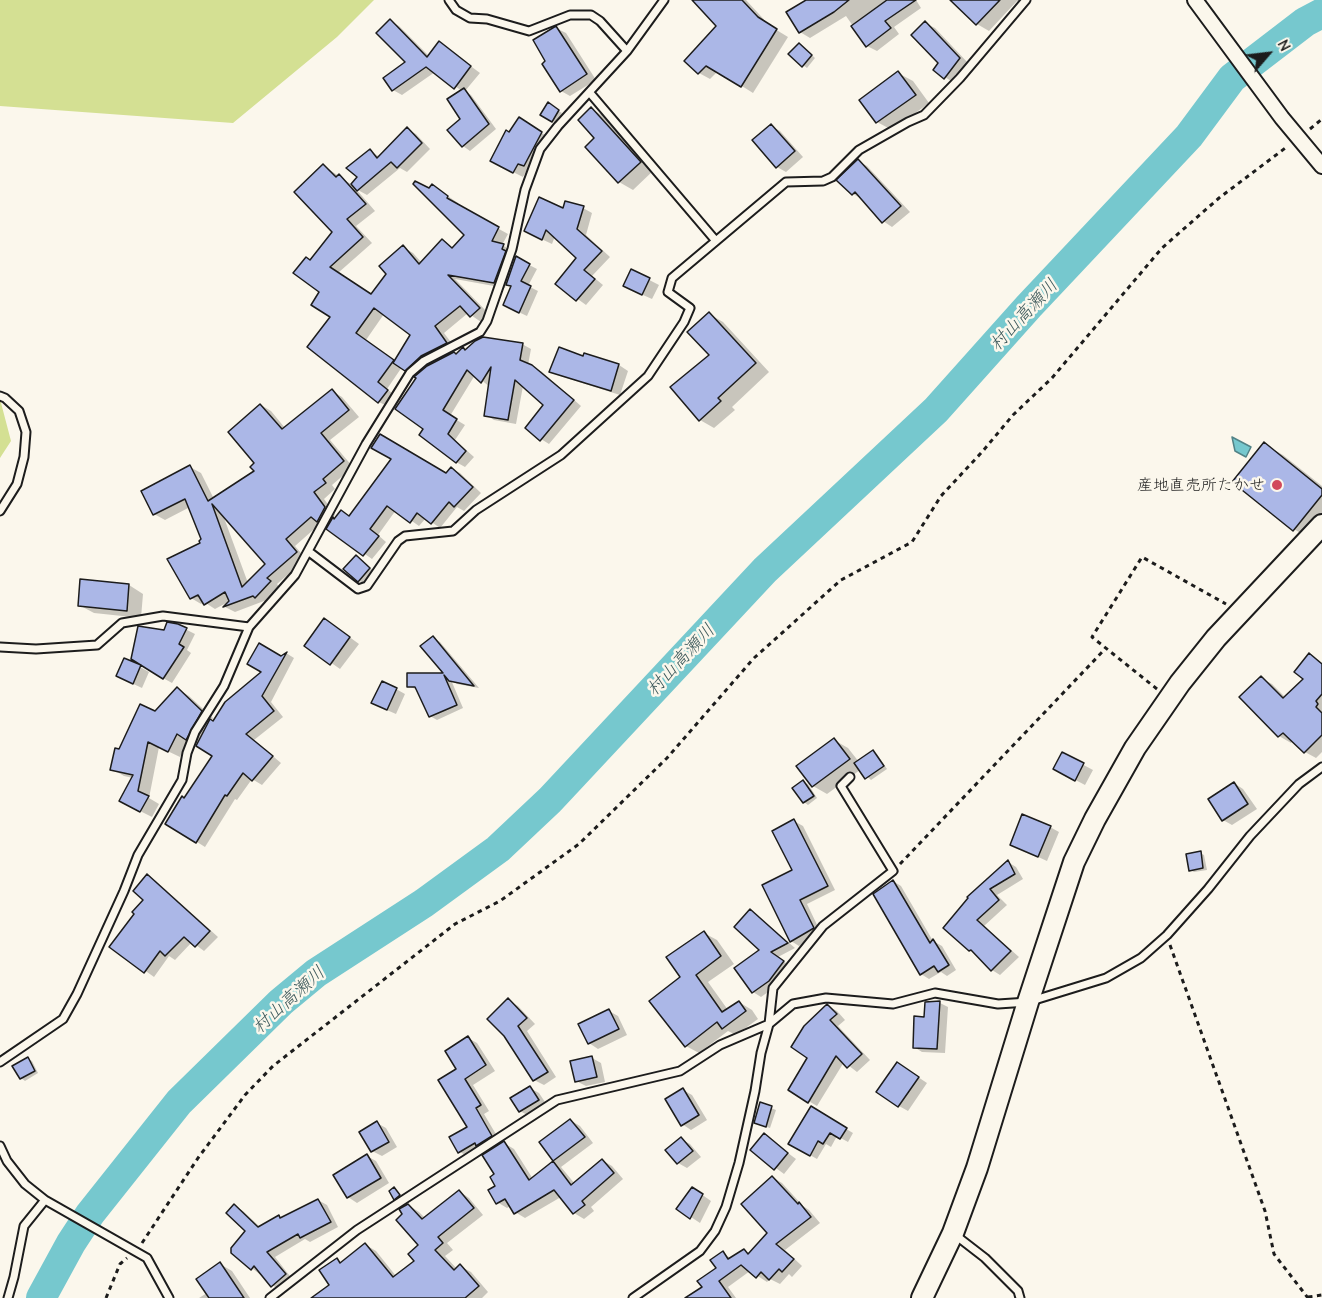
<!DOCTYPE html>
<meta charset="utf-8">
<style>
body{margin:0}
#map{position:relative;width:1322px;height:1298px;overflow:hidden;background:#fbf7ec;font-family:"Comic Neue",sans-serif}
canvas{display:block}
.north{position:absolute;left:1238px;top:24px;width:60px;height:60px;-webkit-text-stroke:4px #fbf7ec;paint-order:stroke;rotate:62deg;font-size:16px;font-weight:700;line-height:24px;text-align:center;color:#1c1c1c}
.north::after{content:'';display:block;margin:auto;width:21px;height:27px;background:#1c1c1c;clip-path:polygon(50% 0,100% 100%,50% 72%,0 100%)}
</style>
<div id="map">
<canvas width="1322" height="1298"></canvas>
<div class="north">N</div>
</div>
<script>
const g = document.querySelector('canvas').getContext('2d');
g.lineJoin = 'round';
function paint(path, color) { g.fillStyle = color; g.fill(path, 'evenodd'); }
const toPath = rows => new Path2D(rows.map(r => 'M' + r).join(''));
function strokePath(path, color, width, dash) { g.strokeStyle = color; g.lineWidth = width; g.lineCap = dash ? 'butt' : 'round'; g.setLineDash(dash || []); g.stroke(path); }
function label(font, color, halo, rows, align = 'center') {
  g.font = font + ' "Comic Neue","Klee One",sans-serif'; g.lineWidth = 5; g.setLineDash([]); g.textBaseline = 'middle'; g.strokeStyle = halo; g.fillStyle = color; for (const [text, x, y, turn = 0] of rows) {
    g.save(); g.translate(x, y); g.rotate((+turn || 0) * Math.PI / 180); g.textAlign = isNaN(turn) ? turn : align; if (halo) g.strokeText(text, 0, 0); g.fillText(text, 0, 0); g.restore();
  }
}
paint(toPath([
 [0,0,374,0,337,37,233,123,0,106],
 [0,399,11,441,0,458]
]), '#d4e093');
const water = toPath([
 [1232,437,1251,447,1246,457,1235,451,1232,437]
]);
paint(water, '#76c8ce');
strokePath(water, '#528387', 1.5);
paint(toPath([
 [700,0,746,0,770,26,788,37,753,93,718,71,710,79,699,73,718,26],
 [809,0,916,0,921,8,894,27,899,34,877,51,867,46,846,16,810,38,800,32],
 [952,0,1032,0,1024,5,1017,1,989,31,977,24],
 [390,21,399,26,429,56,440,43,480,73,465,91,471,95,496,129,470,151,463,146,462,91,435,72,402,95,393,90,407,62],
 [925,23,935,28,969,64,954,83,945,77],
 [556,28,566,33,596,80,570,96,561,91,547,62],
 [803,47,815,58,807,68,803,65],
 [898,73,913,81,929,103,892,130,877,122,861,100],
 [548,104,562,113,556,123,542,114],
 [592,109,605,117,654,170,633,190,619,182,587,147,596,138],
 [519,119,550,138,533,170,528,168,523,177,501,166,510,134],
 [771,126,780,131,803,157,786,172,777,167],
 [407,129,416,134,430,149,407,172,400,168,367,195,356,189,375,211,356,226,372,243,338,273,372,296,388,274,403,247,413,253,422,263,442,241,453,248,466,235,429,190,442,192,458,203,456,205,508,234,502,245,513,251,512,256,537,269,528,286,538,291,527,316,512,309,512,287,506,283,505,288,455,279,489,314,481,322,468,313,444,333,456,349,432,361,425,367,466,351,522,344,531,349,528,365,541,371,581,406,549,444,541,439,545,405,523,386,516,424,494,420,486,415,490,387,475,375,450,416,465,425,455,440,474,457,465,467,456,462,425,429,417,376,402,367,387,389,397,397,389,407,379,402,332,317,321,292,311,262,334,232,324,166,352,185,360,177,370,151,380,157],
 [384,314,412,335,396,362,366,340],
 [858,161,867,166,910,212,892,227,883,221,862,199,853,194],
 [583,208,592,213,586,235,610,257,592,276,603,285,586,305,557,284,578,258,555,236,552,244,535,236,564,210],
 [632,271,659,285,652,299,634,291],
 [709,314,723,322,769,372,732,407,735,410,714,428,700,420,711,355],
 [585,354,619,365,628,371,620,395,560,376,551,371,584,358],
 [332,391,342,397,359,417,330,440,353,467,332,485,335,489,324,499,335,514,333,519,335,520,350,517,447,475,452,469,460,473,481,493,464,511,457,507,440,528,426,518,419,526,396,510,378,535,386,542,372,559,321,523,295,546,306,559,277,584,280,588,267,603,264,601,235,612,225,607,230,601,215,609,204,602,201,604,191,598,203,540,190,507,165,520,154,514,190,467,201,473,214,499,256,472,261,405,271,411,285,428],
 [223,515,267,564,248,583],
 [1264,444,1283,455,1322,486,1322,529,1313,541,1294,529],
 [356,557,378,574,368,586,358,580],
 [81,581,129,585,143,594,141,618,94,613,79,605],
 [177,625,195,634,187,650,191,653,172,683,163,678,164,632],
 [333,625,359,644,340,669,306,645],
 [433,638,440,642,479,688,457,684,451,680,463,708,437,720,430,716,418,690,408,686,408,674,446,675],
 [286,653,294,658,271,702,283,717,254,740,281,763,262,785,252,779,237,800,235,799,205,847,167,823,214,756,189,739,180,757,159,747,149,798,159,804,152,817,132,807,133,778,124,776,112,769,120,751,178,689,189,696,213,718,211,721,214,723],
 [1309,655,1322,663,1322,752,1316,758,1305,752,1293,740,1291,743,1279,736,1241,697,1261,678,1272,684,1286,698,1305,679],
 [140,667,149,672,142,688,127,681],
 [396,689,405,694,396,714,382,708],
 [834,740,848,748,859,762,873,752,877,754,887,769,871,780,860,770,827,794,813,786],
 [1063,754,1093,770,1085,785,1064,774],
 [803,782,808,784,817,798,808,805,804,802],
 [1234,783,1243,789,1257,809,1232,825,1223,820],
 [794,821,803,826,835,890,807,904,821,933,799,946,791,941],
 [1050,827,1059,832,1047,861,1012,845],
 [1200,853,1204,855,1207,870,1194,872,1190,870],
 [1008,862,1016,867,1023,879,997,895,1007,905,984,926,1019,957,1000,975,992,970,970,950,969,897],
 [147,876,156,881,218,937,204,951,192,942,175,960,169,956,154,977,111,946,145,899],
 [893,881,901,886,933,941,942,946,956,970,947,976,941,972,929,979,921,974],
 [750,911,758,916,795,948,778,957,791,967,778,985,761,997,753,992,762,950],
 [704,933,717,940,734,964,708,982,728,1010,739,1002,752,1010,758,1019,736,1035,728,1031,699,1053,686,1046,682,978],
 [508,1000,518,1006,535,1024,527,1031,556,1077,544,1085,534,1080],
 [940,1003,948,1007,945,1053,922,1052,914,1047,925,1018],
 [828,1006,837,1011,845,1020,838,1026,870,1060,857,1072,844,1062,817,1106,790,1090,810,1057],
 [609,1011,618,1016,627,1035,598,1049,589,1043],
 [468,1038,477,1043,495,1071,473,1085,489,1111,484,1114,500,1141,487,1150,484,1148,469,1157,460,1152,469,1127,458,1070],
 [592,1058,601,1063,605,1082,586,1086,576,1081],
 [28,1059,32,1061,38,1073,25,1081,21,1078],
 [906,1069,927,1083,908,1111,899,1106],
 [530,1088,539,1093,547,1105,529,1116,520,1111],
 [683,1090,692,1095,707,1120,691,1130,682,1124],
 [761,1104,776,1110,770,1128,755,1123],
 [811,1108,853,1133,848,1142,837,1136,831,1147,826,1144,817,1159,790,1144],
 [570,1120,580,1126,593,1143,561,1167,575,1184,602,1160,612,1166,623,1179,591,1207,594,1211,584,1219,574,1213,561,1197,525,1218,515,1212,511,1206,507,1208,497,1202,496,1175,504,1143,514,1149,533,1179,555,1161,541,1143],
 [377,1123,386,1128,397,1147,382,1156,372,1151],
 [764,1135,796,1159,784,1174,752,1150],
 [681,1139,690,1144,701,1157,687,1168,678,1163],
 [367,1156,376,1161,389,1183,357,1203,348,1197],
 [772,1177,782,1183,803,1206,809,1210,820,1223,785,1250,802,1266,792,1277,789,1274,780,1284,770,1279,767,1282,750,1271,728,1287,736,1298,688,1298,704,1288,718,1268,723,1253,732,1259,744,1251,750,1254,769,1233],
 [459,1191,469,1198,483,1215,447,1243,453,1250,445,1256,457,1269,460,1266,471,1272,488,1292,482,1298,314,1298,331,1286,337,1260,342,1263,366,1245,376,1251,396,1276,416,1261,421,1245,408,1205,419,1212,425,1218],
 [701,1194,711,1201,700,1223,679,1209],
 [318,1200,327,1205,338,1227,310,1242,305,1239,275,1257,293,1280,280,1291,252,1268,247,1231,234,1206,243,1211,260,1227,279,1217,282,1219],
 [220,1264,232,1271,250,1298,199,1298,207,1293]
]), '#0003');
strokePath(toPath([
 [41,1298,71,1243,90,1214,179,1102,281,1002,316,973,424,903,498,849,550,800,765,570,936,410,1029,306,1189,136,1232,78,1305,22,1322,13]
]), '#76c8ce', 30);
const building = toPath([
 [692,0,742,0,758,17,777,29,741,87,706,66,698,74,684,61,716,26,692,0],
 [806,0,849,0,834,12,799,33,786,12,806,0],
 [887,0,916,0,885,21,891,28,866,47,851,26,887,0],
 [950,0,1000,0,976,25,950,0],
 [390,19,427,57,439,41,471,66,454,89,426,67,392,91,383,78,405,62,376,33,390,19],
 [925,21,960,58,944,79,933,70,938,63,911,35,925,21],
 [556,26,587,74,560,92,542,64,545,61,533,40,556,26],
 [799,43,812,55,802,67,788,54,799,43],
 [898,71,916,95,876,123,859,100,898,71],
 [464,88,489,124,462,147,447,130,460,119,447,99,464,88],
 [548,102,559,110,552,122,540,115,548,102],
 [591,107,641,162,618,183,585,147,594,138,578,120,591,107],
 [519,117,542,132,524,166,518,164,513,173,490,161,506,130,509,132,519,117],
 [771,124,795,151,776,168,752,140,771,124],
 [407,127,422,143,397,168,391,162,357,191,351,184,357,177,346,168,370,149,377,158,407,127],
 [858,159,901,206,882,223,855,192,852,195,836,180,858,159],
 [323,164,336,177,339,174,366,204,347,219,363,237,330,267,371,294,386,274,379,266,403,245,419,264,442,239,452,248,464,235,413,184,415,181,429,188,432,184,448,196,447,198,499,227,492,241,504,244,502,249,506,251,494,283,448,275,480,308,470,317,460,306,435,326,447,343,421,356,405,371,393,363,410,335,374,308,356,333,394,360,378,382,388,390,378,403,307,347,330,317,311,305,319,292,293,273,306,257,310,260,332,232,294,192,323,164],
 [539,197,563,208,565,201,584,206,577,229,602,251,584,270,595,279,576,301,555,284,576,258,546,230,542,240,524,231,539,197],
 [516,256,530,264,521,281,531,286,519,313,503,305,511,286,506,285,516,256],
 [631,269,650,278,642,295,623,286,631,269],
 [709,312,756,363,718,398,721,401,699,421,670,387,709,355,687,332,709,312],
 [483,337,523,343,520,360,532,365,574,400,540,441,525,428,543,405,515,380,508,420,484,416,491,367,481,383,467,370,443,410,457,419,448,434,466,451,456,463,419,435,423,429,395,409,416,378,414,377,427,366,454,352,456,354,463,347,465,350,475,341,483,337],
 [559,347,583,356,584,353,619,364,611,391,549,372,559,347],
 [332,389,349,410,321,433,344,461,323,479,326,483,314,492,325,507,317,522,311,517,286,539,297,552,267,578,271,581,255,598,253,596,223,607,229,601,225,592,204,605,198,595,190,599,167,559,200,543,199,541,201,539,185,499,153,515,141,491,190,465,208,501,254,471,250,467,254,463,228,432,260,404,282,429,332,389],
 [212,504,265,564,242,587,212,504],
 [380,434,446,473,451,467,473,487,454,507,449,502,431,524,417,513,410,523,387,506,370,529,379,536,363,556,326,529,333,517,334,519,341,510,349,516,391,459,371,448,380,434],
 [1264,442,1322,489,1322,495,1293,531,1232,482,1264,442],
 [356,555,370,568,358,582,343,569,356,555],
 [80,579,129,584,127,611,78,606,80,579],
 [324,618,350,637,330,665,304,646,324,618],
 [167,622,178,624,187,628,179,644,184,647,163,679,131,659,138,626,164,630,167,622],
 [433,636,474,686,449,681,444,675,457,705,429,717,415,687,407,687,407,673,443,673,420,646,433,636],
 [259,643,281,656,287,652,262,696,274,711,246,734,273,756,252,781,243,773,227,796,225,795,196,843,165,824,182,796,184,798,212,756,196,746,210,719,213,721,225,702,261,672,247,664,259,643],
 [1309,653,1322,664,1322,694,1316,701,1318,704,1316,707,1322,713,1322,735,1304,753,1283,733,1278,737,1239,697,1261,676,1283,698,1303,679,1294,672,1309,653],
 [124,658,141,665,133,684,116,676,124,658],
 [382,681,397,688,387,710,371,703,382,681],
 [177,687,202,711,186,740,177,734,168,752,148,742,138,791,149,796,140,812,119,801,133,775,110,770,115,748,119,749,140,704,155,711,177,687],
 [834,738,850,759,812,787,796,766,834,738],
 [873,750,884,766,865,779,854,763,873,750],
 [1062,752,1084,763,1075,781,1053,769,1062,752],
 [803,780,814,796,803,803,792,788,803,780],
 [1234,782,1248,804,1222,821,1208,799,1234,782],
 [1022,814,1051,826,1038,857,1010,845,1022,814],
 [794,819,828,886,800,900,814,928,790,942,762,885,792,870,772,831,794,819],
 [1201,851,1203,868,1189,871,1186,854,1201,851],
 [1008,860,1015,874,990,889,999,900,977,920,1011,951,991,971,971,950,969,951,943,928,968,898,967,897,1008,860],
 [147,874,210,931,195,947,184,937,165,956,160,951,144,973,109,947,134,914,132,912,143,900,133,891,147,874],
 [893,880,930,943,933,939,949,965,938,972,934,966,920,975,873,894,893,880],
 [750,909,788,943,771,952,784,961,769,981,752,993,734,968,759,950,734,927,750,909],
 [704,931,721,956,696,975,722,1012,739,1001,746,1011,722,1029,717,1022,685,1047,649,1001,680,977,666,957,704,931],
 [508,998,527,1018,518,1026,548,1072,533,1081,504,1036,487,1019,508,998],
 [940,1001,937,1049,913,1048,914,1016,924,1017,925,1002,940,1001],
 [827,1004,837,1014,830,1020,862,1054,847,1068,836,1056,808,1103,788,1090,807,1058,791,1047,804,1026,827,1004],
 [609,1009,619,1029,588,1044,578,1024,609,1009],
 [468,1036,486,1065,465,1079,481,1105,476,1108,492,1136,476,1146,475,1143,458,1153,449,1137,467,1127,438,1080,456,1069,445,1051,468,1036],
 [592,1056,597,1077,575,1082,570,1061,592,1056],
 [28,1057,35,1071,20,1079,12,1066,28,1057],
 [897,1062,919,1077,898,1107,876,1092,897,1062],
 [530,1086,539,1100,519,1112,510,1098,530,1086],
 [683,1088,699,1115,681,1126,665,1099,683,1088],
 [760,1102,772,1106,766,1127,754,1123,760,1102],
 [811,1106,847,1128,840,1139,830,1133,823,1144,818,1141,810,1156,788,1144,811,1106],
 [570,1119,585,1137,553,1161,539,1142,570,1119],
 [377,1121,389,1142,371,1152,359,1132,377,1121],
 [764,1133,788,1153,774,1170,750,1150,764,1133],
 [681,1137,693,1151,677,1164,665,1150,681,1137],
 [504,1141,529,1180,553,1161,571,1185,602,1159,614,1173,582,1201,585,1205,573,1214,554,1190,514,1214,505,1199,496,1204,488,1190,495,1186,490,1177,494,1174,482,1155,504,1141],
 [367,1154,381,1178,347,1198,333,1175,367,1154],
 [772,1176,798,1204,799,1202,811,1217,776,1244,794,1259,782,1272,779,1269,769,1280,761,1272,756,1278,741,1265,719,1281,731,1298,685,1298,702,1287,697,1281,716,1268,710,1260,723,1251,728,1259,744,1249,748,1254,767,1233,741,1204,772,1176],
 [394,1187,400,1195,394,1200,389,1191,394,1187],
 [692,1187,703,1194,690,1219,676,1209,692,1187],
 [459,1190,474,1208,438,1237,443,1243,435,1250,454,1270,460,1264,479,1286,465,1298,311,1298,329,1285,319,1270,337,1258,340,1263,365,1243,393,1277,414,1261,408,1254,418,1245,396,1220,402,1214,399,1209,408,1204,422,1219,459,1190],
 [318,1199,331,1222,300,1238,298,1234,267,1252,286,1274,271,1287,254,1266,251,1270,231,1253,231,1248,245,1231,226,1213,234,1204,258,1227,279,1215,280,1218,318,1199],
 [220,1262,244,1298,209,1298,196,1279,220,1262]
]);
paint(building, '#abb7e7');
strokePath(building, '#1c1c1c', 1.5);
const lane = toPath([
 [449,0,456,10,470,18,487,19,529,31,570,15,591,15,600,21,627,51],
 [590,93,716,241],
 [0,396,5,398,19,411,26,432,24,457,17,484,0,511],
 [308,551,358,589,367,586,398,541,405,536,453,531,476,510,561,455,648,376,684,322,690,308,668,292,672,278,786,182,823,181,832,177,859,150,908,122,924,115,960,78,1026,0],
 [0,647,36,649,97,645,122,623,163,616,249,627],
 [0,1062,63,1019,77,994,124,891,138,855,182,780,187,753,195,732,224,686,249,627,295,575,366,444,410,373,424,361,480,332,487,321,512,249,525,190,540,149,558,126,627,51,664,0],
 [0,1146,7,1161,25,1184,45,1200,147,1258,169,1298],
 [954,1234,985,1258,1018,1291,1020,1298],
 [8,1298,14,1277,24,1226,45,1200],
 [270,1298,357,1230,557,1100,680,1071,720,1045,769,1024,793,1004,826,998,893,1004,935,993,998,1004,1028,1002,1106,978,1141,958,1167,935,1208,889,1250,836,1299,784,1322,767],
 [633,1298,700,1251,715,1231,726,1207,739,1163,755,1091,761,1053,769,1024,773,988,823,926,893,871,841,786,850,777]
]);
const street = toPath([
 [1195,0,1282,118,1322,166]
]);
const secondary = toPath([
 [922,1298,953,1233,977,1168,1028,1002,1074,862,1095,819,1135,748,1180,683,1216,638,1322,525]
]);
strokePath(lane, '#1c1c1c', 11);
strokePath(street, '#1c1c1c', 18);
strokePath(secondary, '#1c1c1c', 24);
strokePath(toPath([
 [1310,129,1322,119],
 [1157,689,1092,637,1142,557,1226,604],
 [900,864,1106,648],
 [1170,945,1265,1211,1274,1254,1308,1298],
 [142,1243,198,1158,245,1095,273,1066,455,924,500,901,579,844,667,758,754,658,841,580,912,542,941,496,982,452,1013,415,1052,378,1162,248,1219,198,1288,146],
 [1308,1297,1322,1295],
 [106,1298,120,1264,127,1258]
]), '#1c1c1c', 3, [4.5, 4.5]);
strokePath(lane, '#fbf7ec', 7);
strokePath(street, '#fbf7ec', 14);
strokePath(secondary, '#fbf7ec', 20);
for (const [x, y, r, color] of [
 [1277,485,6,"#d1495b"]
]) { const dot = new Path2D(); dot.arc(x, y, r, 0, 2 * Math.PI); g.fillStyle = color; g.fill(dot); strokePath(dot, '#fbf7ec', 2); }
label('16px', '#1c1c1c', '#fbf7ec', [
 ["産地直売所たかせ",1265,485]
], 'right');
label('italic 18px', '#3c585a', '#fbf7ec', [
 ["村山高瀬川",1024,315,-47],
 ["村山高瀬川",681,660,-47],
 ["村山高瀬川",289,1000,-42]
]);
</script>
